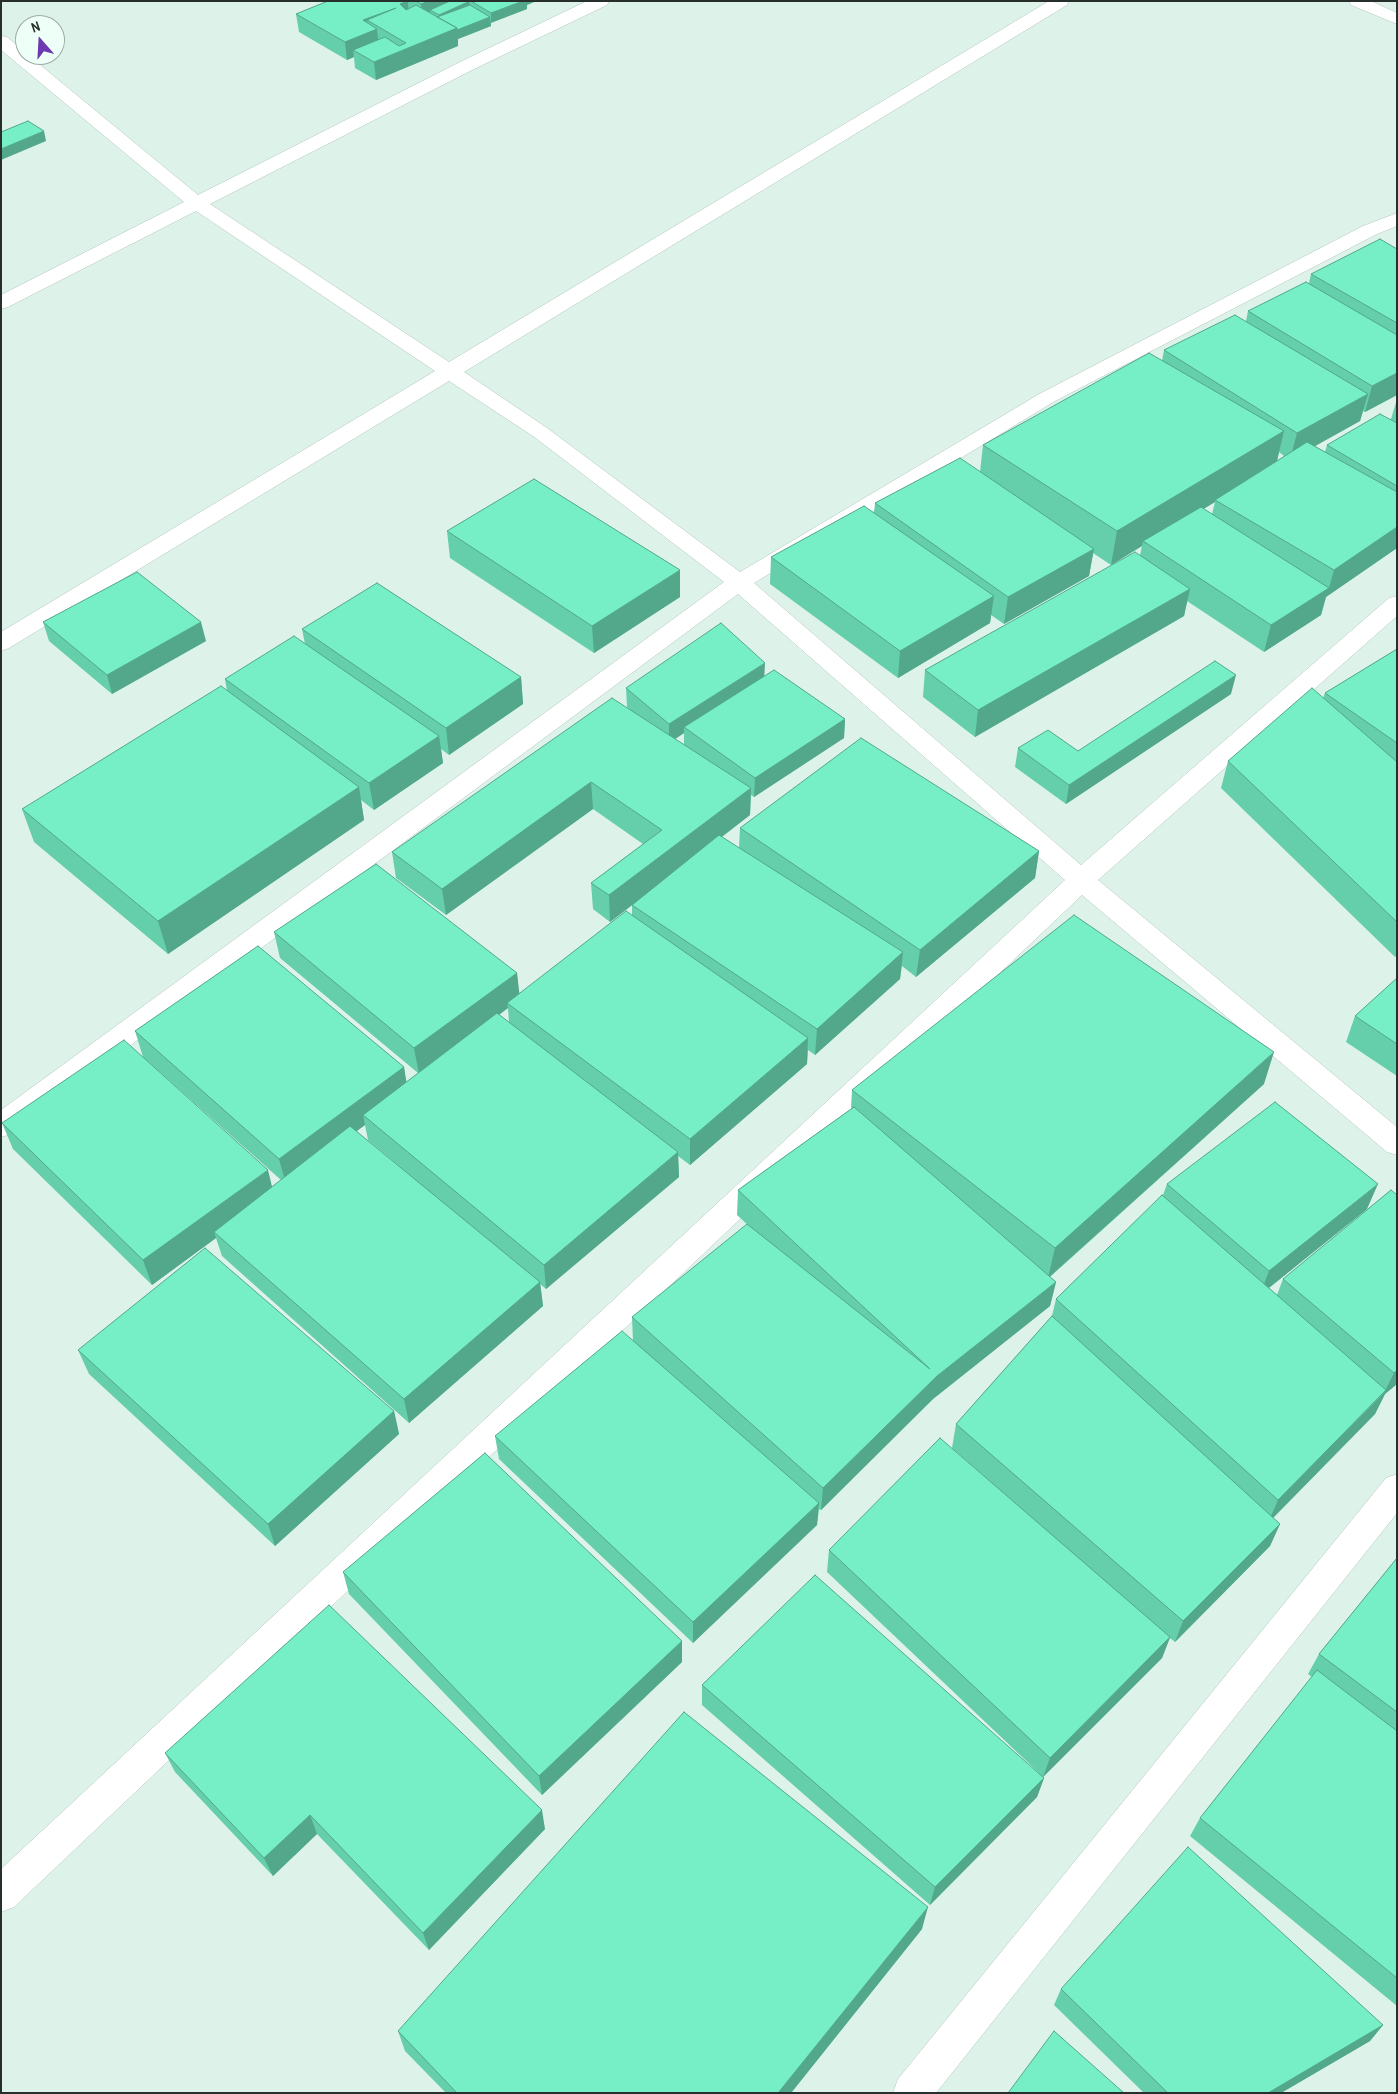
<!DOCTYPE html>
<style>
body{margin:0}
#map{position:relative;width:1398px;height:2094px;overflow:hidden;background:#ddf3e9;font-family:"Archivo Narrow",sans-serif}
canvas{display:block}
.frame{position:absolute;inset:0;border:2px solid #272f2c;pointer-events:none}
.north{position:absolute;left:15px;top:15px;width:50px;height:50px;box-sizing:border-box;background:#edfff7;border:1px solid #9eaca6;border-radius:50%;rotate:341deg;font-size:14px;font-weight:700;line-height:20px;text-align:center;color:#272f2c}
.north::after{content:'';display:block;margin:auto;width:18px;height:22px;background:#6d39b0;clip-path:polygon(50% 0,100% 100%,50% 72%,0 100%)}
</style>
<div id="map">
<canvas width="1398" height="2094"></canvas>
<div class="frame"></div>
<div class="north">N</div>
</div>
<script>
const g = document.querySelector('canvas').getContext('2d');
g.lineJoin = 'round';
const toPath = rows => new Path2D(rows.map(r => 'M' + r).join(''));
function strokePath(path, color, width, dash) { g.strokeStyle = color; g.lineWidth = width; g.lineCap = dash ? 'butt' : 'round'; g.setLineDash(dash || []); g.stroke(path); }
function paint(path, color) { g.fillStyle = color; g.fill(path, 'evenodd'); }
const street = toPath([
 [587,1,609,1,607,5,472,70,210,204,449,362,1049,1,1069,1,1067,5,464,372,547,428,740,572,1041,393,1363,226,1397,213,1397,226,1377,234,1055,401,754,583,1081,865,1389,598,1397,596,1397,616,1098,880,1397,1127,1397,1155,1387,1152,1082,895,14,1907,1,1912,1,1869,1065,880,738,594,11,1134,1,1137,1,1110,724,582,533,436,449,381,9,648,1,651,1,632,435,371,196,211,8,307,1,309,1,295,184,202,1,50,1,36,7,37,25,52,25,55,28,55,198,195,460,62,587,1],
 [1349,1,1371,1,1397,13,1397,24,1351,5,1349,1],
 [1397,1474,1397,1513,936,2093,893,2093,898,2079,1386,1478,1397,1474]
]);
strokePath(street, '#b0c5bc', 1);
paint(street, '#fff');
paint(toPath([
 [328,1,534,1,534,2,527,5,527,9,491,22,491,26,458,39,458,46,376,80,355,68,354,57,347,60,299,32,296,14],
 [1397,249,1397,395,1365,412,1363,411,1360,421,1315,446,1325,452,1327,445,1391,419,1397,399,1397,548,1326,597,1321,615,1264,652,1187,601,1184,616,975,737,923,697,925,670,1140,555,1142,546,1111,565,1093,553,1089,576,1004,624,991,615,990,623,898,678,770,584,771,557,874,513,875,503,980,472,983,445,1162,361,1164,350,1246,321,1248,311,1309,283,1311,274],
 [1279,452,1284,456,1277,461],
 [1215,502,1212,514,1203,509],
 [447,531,680,597,594,653,450,558],
 [43,622,206,641,112,694,49,641],
 [302,629,521,677,523,704,449,755,441,749,443,763,374,810,361,800,364,820,168,954,34,842,22,809,227,691,225,679,305,644],
 [1397,649,1397,955,1395,957,1221,788,1228,761,1323,698,1325,693],
 [764,676,845,719,844,738,754,797,751,795,750,815,722,837,739,848,740,828,1039,851,1035,878,916,977,902,966,900,979,815,1055,808,1050,807,1064,690,1165,678,1156,679,1177,546,1289,540,1284,543,1306,409,1423,222,1256,216,1238,152,1285,13,1149,2,1123,272,1187,281,1180,143,1057,135,1031,404,1067,406,1082,418,1073,280,958,274,932,517,973,519,994,632,916,632,905,610,922,593,909,591,883,643,844,593,809,446,915,396,878,392,852,630,710,627,707,626,688],
 [684,733,684,745,675,739],
 [508,1008,509,1022,499,1015],
 [365,1125,368,1140,414,1178,356,1131],
 [1231,694,1066,804,1015,767,1018,748,1078,751],
 [1397,978,1397,1076,1346,1042,1355,1016],
 [1264,1084,1050,1277,1056,1282,1050,1306,933,1399,821,1510,819,1509,817,1525,693,1643,499,1459,495,1436,633,1341,632,1317,750,1227,737,1215,738,1190,851,1109,852,1090],
 [1167,1184,1367,1209,1269,1288,1277,1295,1283,1279,1391,1190,1397,1384,1385,1394,1375,1414,1273,1518,1280,1524,1270,1546,1175,1642,1170,1638,1162,1658,1043,1777,1044,1778,1037,1797,930,1905,702,1705,702,1685,1039,1773,827,1572,829,1550,1041,1526,952,1448,956,1424,1052,1316,1056,1299,1163,1195],
 [78,1350,394,1411,399,1434,275,1546,89,1374],
 [1397,1558,1397,2006,1190,1836,1200,1818,1312,1677,1308,1674,1319,1654],
 [343,1572,682,1641,682,1662,542,1795,349,1594],
 [165,1753,545,1829,429,1950,317,1834,273,1876,175,1772],
 [922,1929,791,2093,446,2093,405,2051,398,2031],
 [1061,1989,1383,2025,1370,2041,1281,2093,1144,2093,1054,2005]
]), '#65ceaa');
paint(toPath([
 [408,1,409,19,400,4],
 [426,1,453,1,430,10,431,19,423,22,421,4],
 [466,1,469,1,470,8,440,24,439,15],
 [523,1,534,1,534,2,527,5,527,9,491,23,491,13],
 [396,8,367,20,368,32,377,29,379,47,353,50,354,57,347,60,345,42,363,20],
 [490,17,491,26,458,39,458,46,376,80,374,62,457,28],
 [44,131,46,141,1,160,1,149],
 [1397,373,1397,395,1365,412,1372,386],
 [1368,394,1360,421,1290,460,1297,433],
 [1284,431,1276,465,1215,500,1215,502,1146,544,1143,541,1142,546,1111,565,1117,531],
 [1397,527,1397,548,1326,597,1321,615,1264,652,1271,625,1329,588,1334,570],
 [1094,549,1089,576,1004,624,1008,597],
 [680,570,680,597,594,653,592,626],
 [1190,589,1184,616,975,737,978,710],
 [994,596,990,623,898,678,900,651],
 [201,622,206,641,112,694,107,675],
 [765,663,764,682,684,727,684,733,669,743,669,724],
 [1236,675,1231,694,1066,804,1069,785],
 [521,677,523,704,449,755,446,728],
 [845,719,844,738,754,797,755,778],
 [439,736,443,763,374,810,369,783],
 [591,782,593,809,446,915,442,889],
 [359,787,364,820,168,954,158,921],
 [751,788,750,815,610,922,609,895],
 [1039,851,1035,878,916,977,920,950],
 [903,952,900,979,815,1055,817,1029],
 [517,973,520,999,507,1003,508,1008,419,1074,414,1048],
 [808,1038,807,1064,690,1165,690,1139],
 [1274,1052,1264,1084,1048,1278,1055,1248],
 [404,1067,408,1092,363,1115,365,1125,286,1184,279,1159],
 [678,1152,679,1177,546,1289,544,1265],
 [268,1170,274,1195,214,1232,216,1238,152,1285,143,1260],
 [1378,1184,1367,1209,1260,1295,1269,1271],
 [540,1282,543,1306,409,1423,404,1399],
 [1056,1282,1050,1306,933,1399,821,1510,823,1488,937,1376],
 [1397,1370,1397,1384,1385,1394,1375,1414,1268,1523,1278,1500,1384,1393,1394,1373],
 [394,1411,399,1434,275,1546,268,1524],
 [819,1503,817,1525,693,1643,693,1622],
 [1280,1524,1270,1546,1175,1642,1183,1621],
 [1170,1637,1162,1658,1043,1777,1050,1758],
 [682,1641,682,1662,542,1795,539,1776],
 [1044,1778,1037,1797,930,1905,935,1887],
 [542,1810,545,1829,429,1950,423,1933],
 [310,1815,317,1834,273,1876,264,1858],
 [928,1907,922,1929,791,2093,778,2093],
 [1383,2025,1370,2041,1281,2093,1268,2093]
]), '#53a78b');
const building = toPath([
 [328,1,407,1,400,4,406,10,416,5,457,28,374,62,353,50,385,37,399,46,406,43,367,20,396,8,363,20,377,29,345,42,296,14,328,1],
 [416,1,429,1,421,4,416,1],
 [450,1,466,1,468,2,439,15,430,10,450,1],
 [471,1,523,1,491,13,471,1],
 [470,5,490,17,457,30,457,28,437,17,470,5],
 [28,121,44,131,1,149,1,132,28,121],
 [1380,239,1397,249,1397,323,1311,274,1380,239],
 [1306,282,1397,335,1397,373,1372,386,1248,311,1306,282],
 [1235,315,1368,394,1297,433,1164,350,1235,315],
 [1149,353,1284,431,1117,531,983,445,1149,353],
 [1380,414,1397,423,1397,486,1327,445,1380,414],
 [1307,442,1397,492,1397,527,1334,570,1215,500,1307,442],
 [960,458,1094,549,1008,597,875,503,960,458],
 [534,479,680,570,592,626,447,531,534,479],
 [864,506,994,596,900,651,771,557,864,506],
 [1201,507,1329,588,1271,625,1143,541,1201,507],
 [1135,552,1190,589,978,710,925,670,1135,552],
 [137,572,201,622,107,675,43,622,137,572],
 [377,583,521,677,446,728,302,629,377,583],
 [721,623,765,663,669,724,626,688,721,623],
 [294,636,439,736,369,783,225,679,294,636],
 [1397,649,1397,743,1325,693,1397,649],
 [1215,661,1236,675,1069,785,1018,748,1048,730,1078,751,1215,661],
 [774,670,845,719,755,778,684,727,774,670],
 [221,686,359,787,158,921,22,809,221,686],
 [1312,688,1397,762,1397,922,1228,761,1312,688],
 [612,698,751,788,609,895,591,883,662,830,591,782,442,889,392,852,612,698],
 [861,738,1039,851,920,950,740,828,861,738],
 [719,835,903,952,817,1029,632,905,719,835],
 [376,864,517,973,414,1048,274,932,376,864],
 [626,911,808,1038,690,1139,507,1003,626,911],
 [1074,915,1274,1052,1055,1248,852,1090,1074,915],
 [258,946,404,1067,279,1159,135,1031,258,946],
 [1397,978,1397,1044,1355,1016,1397,978],
 [497,1013,678,1152,544,1265,363,1115,497,1013],
 [124,1040,268,1170,143,1260,2,1123,124,1040],
 [1275,1102,1378,1184,1269,1271,1167,1184,1275,1102],
 [854,1107,1056,1282,937,1376,823,1488,632,1317,747,1224,930,1369,738,1190,854,1107],
 [350,1126,540,1282,404,1399,214,1232,350,1126],
 [1391,1190,1397,1195,1397,1370,1394,1373,1283,1279,1391,1190],
 [1162,1195,1386,1390,1278,1500,1056,1299,1162,1195],
 [205,1248,394,1411,268,1524,78,1350,205,1248],
 [1052,1316,1280,1524,1183,1621,956,1424,1052,1316],
 [622,1331,819,1503,693,1622,495,1436,622,1331],
 [940,1438,1170,1637,1050,1758,829,1550,940,1438],
 [485,1453,682,1641,539,1776,343,1572,485,1453],
 [1397,1558,1397,1712,1319,1654,1397,1558],
 [815,1575,1044,1778,935,1887,702,1685,815,1575],
 [329,1605,542,1810,423,1933,310,1815,264,1858,165,1753,329,1605],
 [1317,1670,1397,1731,1397,1978,1200,1818,1317,1670],
 [684,1712,928,1907,778,2093,457,2093,398,2031,684,1712],
 [1188,1847,1383,2025,1268,2093,1168,2093,1061,1989,1188,1847],
 [1054,2031,1124,2093,1008,2093,1054,2031]
]);
paint(building, '#76efc6');
strokePath(building, '#53a78b', 1);
</script>
